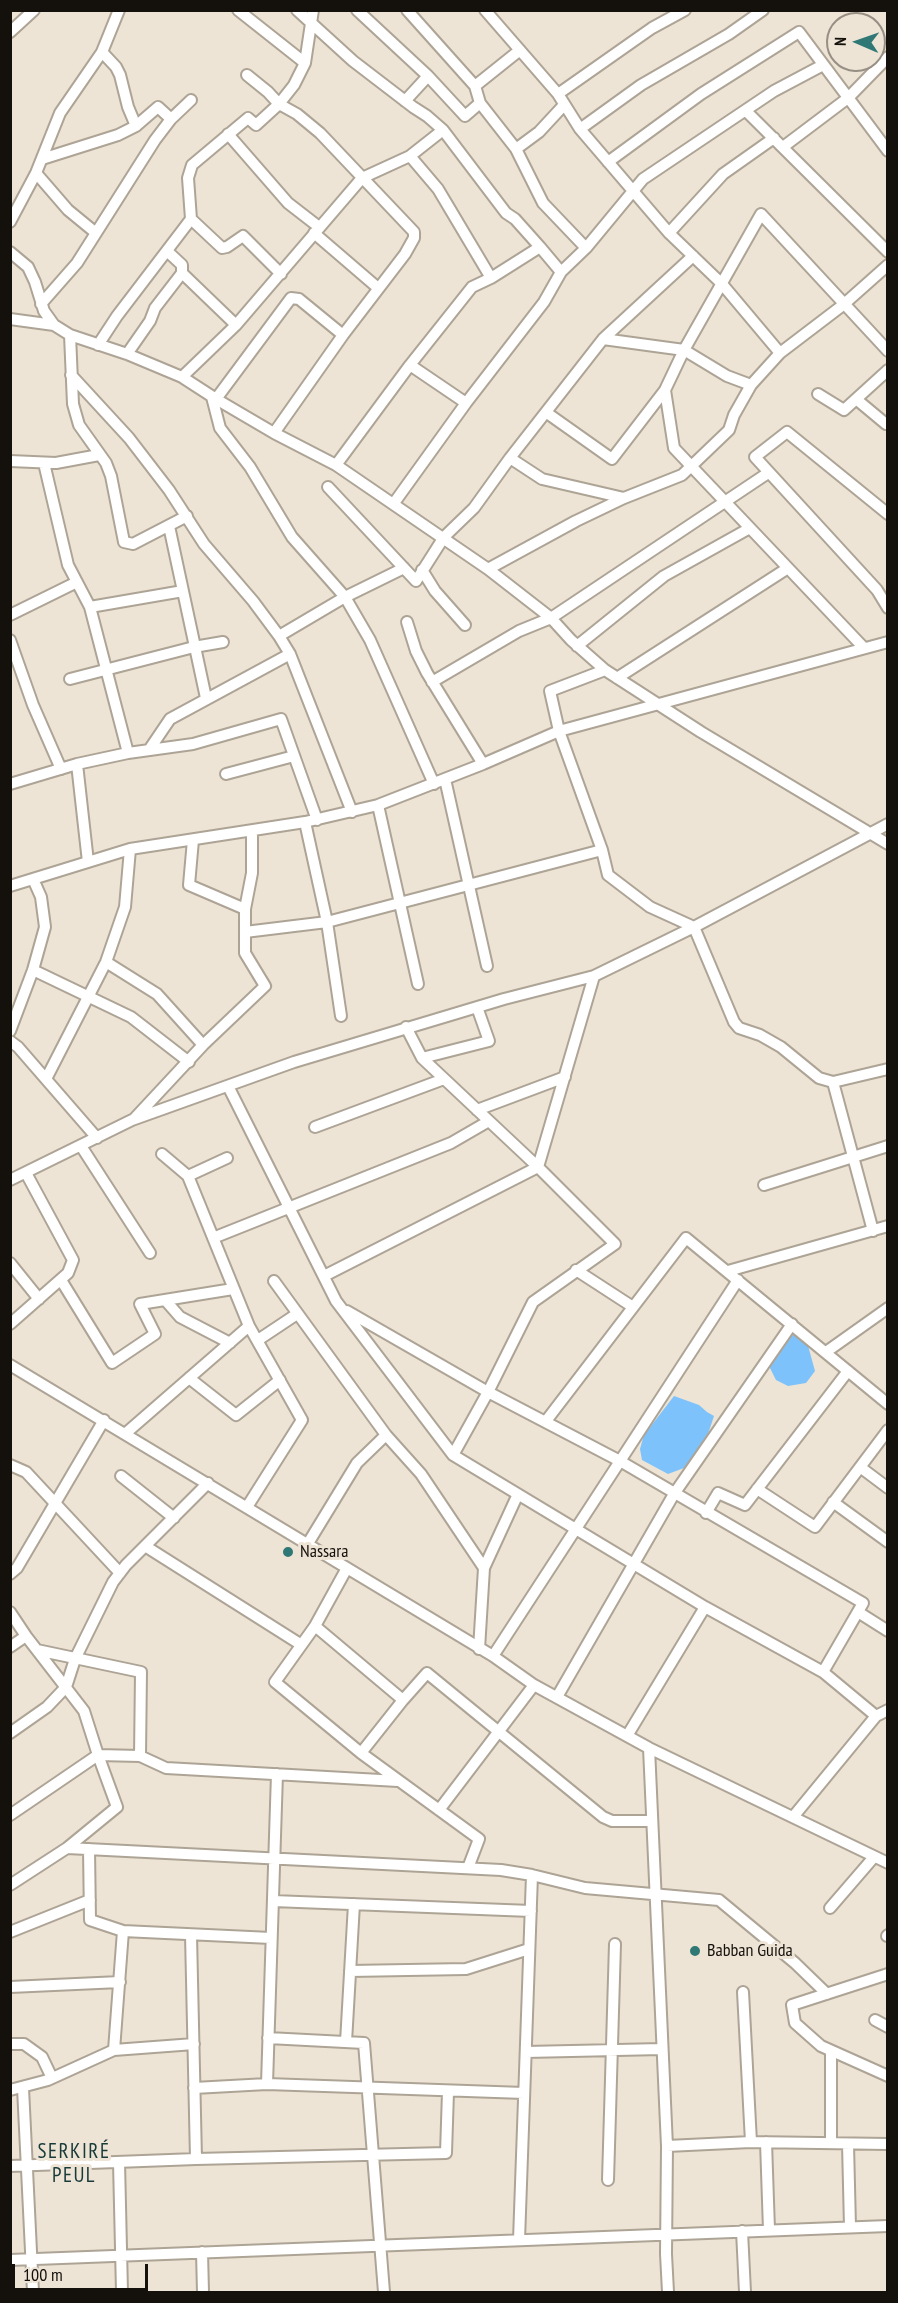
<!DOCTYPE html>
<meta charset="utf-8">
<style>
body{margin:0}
#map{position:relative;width:898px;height:2303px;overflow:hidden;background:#eee4d5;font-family:"PT Sans Narrow",sans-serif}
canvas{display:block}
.frame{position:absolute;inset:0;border:12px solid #14100b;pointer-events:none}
.north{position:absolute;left:826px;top:12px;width:60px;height:60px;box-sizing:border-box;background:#eee4d5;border:2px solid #978f84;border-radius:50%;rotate:272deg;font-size:16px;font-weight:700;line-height:24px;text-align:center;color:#14100b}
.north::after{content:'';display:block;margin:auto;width:21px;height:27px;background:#2f7875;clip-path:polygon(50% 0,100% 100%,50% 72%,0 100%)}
.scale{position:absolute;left:12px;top:2264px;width:136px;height:27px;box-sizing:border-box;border:3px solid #14100b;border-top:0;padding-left:8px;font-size:18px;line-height:21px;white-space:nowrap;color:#14100b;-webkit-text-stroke:4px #eee4d5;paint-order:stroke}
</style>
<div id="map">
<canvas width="898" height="2303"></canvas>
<div class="frame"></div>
<div class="north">N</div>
<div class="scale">100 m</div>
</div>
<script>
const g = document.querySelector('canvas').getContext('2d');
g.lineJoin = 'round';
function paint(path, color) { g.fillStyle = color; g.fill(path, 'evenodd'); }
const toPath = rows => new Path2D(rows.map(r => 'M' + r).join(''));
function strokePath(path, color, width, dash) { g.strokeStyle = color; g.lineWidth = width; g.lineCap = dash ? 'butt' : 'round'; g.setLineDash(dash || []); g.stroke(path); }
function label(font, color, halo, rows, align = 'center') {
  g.font = font + ' "PT Sans Narrow",sans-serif'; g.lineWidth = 6; g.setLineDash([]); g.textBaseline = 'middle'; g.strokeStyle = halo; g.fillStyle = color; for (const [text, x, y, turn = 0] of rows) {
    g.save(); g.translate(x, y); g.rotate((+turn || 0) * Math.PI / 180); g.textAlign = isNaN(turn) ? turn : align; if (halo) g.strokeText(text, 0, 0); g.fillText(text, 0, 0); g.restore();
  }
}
paint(toPath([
 [796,1334,807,1342,815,1371,806,1383,788,1386,776,1380,769,1366,788,1337],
 [674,1396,699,1405,707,1412,714,1416,704,1446,684,1468,668,1474,642,1460,640,1449,644,1435]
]), '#7dc2fa');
const street = toPath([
 [238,10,305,63],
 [297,10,353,61,413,107,427,116,443,130,506,213,515,219,540,247],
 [357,10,428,76,465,116,480,103],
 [407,10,475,86,480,103,516,149,543,203,586,248],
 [485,10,558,94,580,129,669,233,722,284,780,353],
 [10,32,34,10],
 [102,52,116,67,120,75,128,107,136,126],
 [247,75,268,92,279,104,297,114,320,133,414,232,414,238,405,254,343,335,274,433],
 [475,86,520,50],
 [558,94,652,28,685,10],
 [405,101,428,76],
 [746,111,888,252],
 [580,129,641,85,729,34,763,10],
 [228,134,288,203,319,227],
 [783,147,848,98,888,57],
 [516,149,539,132,564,105],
 [410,156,438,189,491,278],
 [42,159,118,135,136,126,158,107,171,119],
 [608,162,701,94,799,32,888,151],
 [36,173,68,210,96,233],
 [191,219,222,248,227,247,243,236,281,274],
 [10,222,36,173,60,113,102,52,119,10],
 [314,233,378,288],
 [669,233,723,174,774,138],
 [10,252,28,267,35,282,44,311,54,325],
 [182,273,236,325],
 [41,304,77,263,155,140,171,119,191,100],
 [10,319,54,325,70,335,127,354,182,377,216,399,274,433,336,465,488,569,551,618,571,640,605,670,701,732,888,844],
 [70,335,73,404,79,425,106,463,111,476,124,542,133,544,187,516],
 [603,339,684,350,727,376,751,385],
 [98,345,117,316,191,219,188,178,192,165,248,118,256,125,279,104,294,85,305,63,313,10],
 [127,354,150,321,155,308,182,273,182,265,167,251],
 [410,365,466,403],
 [71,375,129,438,169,490,204,544,253,601,279,636,290,654,352,812],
 [182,377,236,325,362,178,410,156,443,130],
 [665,390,674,448,864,648],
 [818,394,844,410,888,370],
 [212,397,220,428,250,467,292,537,345,597,370,640,434,784],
 [216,399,291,298,299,299,343,335],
 [856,399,886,424,888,422],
 [547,413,612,459,665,390,684,350,761,214,888,351],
 [510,458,542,479,624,498],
 [10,461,56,463,99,455],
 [44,463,68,565,90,607,128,753],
 [336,465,410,365,472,287,491,278,540,247,561,272],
 [328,487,416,581,444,537,474,508,510,458,603,339,693,256],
 [394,503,466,403,544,302,561,272,586,248,643,179,774,91,823,65],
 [888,514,787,432,755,457,877,590,888,608],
 [169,526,206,698],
 [488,569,576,521,624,498,682,475,729,430,734,415,751,385,780,353,843,305,888,265],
 [422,570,435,591,465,625],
 [90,607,183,591],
 [10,615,77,582],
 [407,622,416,651,427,673,483,764],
 [279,636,345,597,404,568],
 [10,640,33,705,61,769],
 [577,646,664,576,750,528],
 [605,670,550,691,559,731,602,850,608,875,650,907,694,927,734,1022,739,1028,760,1035,781,1047,819,1078,833,1082,888,1069],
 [617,678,788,568],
 [70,679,194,647,223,642],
 [432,682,519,631,551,618,768,473],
 [149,750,170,719,290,654],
 [77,764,88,862],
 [226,774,294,756],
 [445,779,487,966],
 [10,784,77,764,128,753,193,744,281,719,317,820],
 [378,805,418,984],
 [305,822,327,922,341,1016],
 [193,840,189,885,245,909],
 [10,886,130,849,305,822,378,805,483,764,559,731,888,642],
 [245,932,327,922,602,850],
 [106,962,157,994,203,1045],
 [33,970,131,1017,189,1062],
 [406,1027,422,1058,538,1167,615,1244,533,1302,488,1392,453,1455],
 [10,1031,33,970,45,927,41,897,33,879],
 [10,1041,18,1047,97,1138],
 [422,1058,489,1041,477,1007],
 [46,1079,106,962,125,907,130,849],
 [833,1082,873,1231],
 [228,1086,336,1301,453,1455,705,1607,823,1672,876,1716],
 [477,1110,565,1077],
 [135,1118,203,1045,265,986,245,953,245,909,252,873,252,831],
 [315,1127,444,1079],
 [81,1146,150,1253],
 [162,1154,188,1176,249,1326,302,1420,247,1507],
 [188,1176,227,1158],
 [10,1180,132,1120,294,1062,504,999,594,976,694,927,888,824],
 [764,1185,888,1146],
 [213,1238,451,1143,489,1121],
 [10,1263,39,1299],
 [576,1270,633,1307],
 [728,1271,888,1226],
 [324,1276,538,1167,594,976],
 [61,1280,112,1363,155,1334,140,1304,233,1289],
 [274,1281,386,1435,421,1474,484,1568],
 [166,1301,180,1317,230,1343],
 [347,1311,488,1392,620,1461,863,1603,823,1672],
 [10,1324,68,1273,73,1260,26,1173],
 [258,1340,297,1314],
 [826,1352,888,1308],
 [10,1365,493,1656,534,1685,649,1748,888,1863],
 [189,1378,236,1415,280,1380],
 [546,1421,686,1238,888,1404],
 [126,1433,249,1326],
 [10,1465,26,1472,120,1573],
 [860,1467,888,1488],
 [121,1476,174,1518],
 [757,1489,815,1527,888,1430],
 [833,1502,888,1542],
 [706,1513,718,1493,745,1505,848,1371],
 [307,1545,357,1463,386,1435],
 [145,1546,300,1644],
 [347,1568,315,1626,275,1682,361,1753,479,1839,468,1868],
 [10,1574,17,1568,104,1420],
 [10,1612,26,1636,84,1711,98,1755,117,1807,67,1848,10,1885],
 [858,1612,888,1631],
 [315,1626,403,1700,361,1753],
 [10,1647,26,1636],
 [479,1649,484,1568,518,1494],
 [493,1656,738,1280],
 [557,1697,674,1494,792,1324],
 [403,1700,427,1673,603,1817,612,1821,652,1821],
 [10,1733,47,1707,66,1687,75,1659,113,1582,126,1565,208,1483],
 [627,1736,705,1607],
 [649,1748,667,2146,666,2254,668,2292],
 [140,1756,166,1768,398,1781],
 [439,1810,534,1685],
 [10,1815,98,1755,140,1756,141,1672,37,1650],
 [793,1817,876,1716,888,1710],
 [67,1848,501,1870,532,1875,585,1888,719,1900,795,1963,827,1994],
 [89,1849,90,1920,123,1931,271,1938],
 [273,1901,531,1911],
 [830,1908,874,1857],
 [10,1932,90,1900],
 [191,1935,196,2159],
 [887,1936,888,1935],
 [350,1971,466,1969,529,1949],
 [888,1974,792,2005,795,2023,821,2046,888,2076],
 [10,1987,120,1982],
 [743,1992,751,2142],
 [875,2020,888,2027],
 [268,2038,364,2043,384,2292],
 [346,2042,354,1904],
 [10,2044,24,2044,42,2057,52,2078],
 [114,2050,123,1931],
 [526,2052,662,2049],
 [267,2084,277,1774],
 [23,2088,33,2292],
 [194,2088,267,2084,524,2093],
 [10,2090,48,2080,114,2050,194,2044],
 [766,2142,769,2230],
 [831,2143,831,2051],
 [848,2144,850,2227],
 [667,2146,751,2142,888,2144],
 [119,2162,122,2292],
 [10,2166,196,2159,446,2153,448,2092],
 [608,2180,615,1944],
 [742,2231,745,2292],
 [519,2240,532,1875],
 [202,2252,203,2292],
 [10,2260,888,2226]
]);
strokePath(street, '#ada496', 14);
strokePath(street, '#fff', 10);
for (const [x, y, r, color] of [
 [288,1552,6,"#2f7875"],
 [695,1951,6,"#2f7875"]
]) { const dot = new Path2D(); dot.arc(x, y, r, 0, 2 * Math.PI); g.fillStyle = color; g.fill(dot); strokePath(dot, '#eee4d5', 2); }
label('18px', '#14100b', '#eee4d5', [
 ["Nassara",300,1552],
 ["Babban Guida",707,1951]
], 'left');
g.letterSpacing = '1.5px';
label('21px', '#183a39', '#eee4d5', [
 ["SERKIRÉ",74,2152],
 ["PEUL",74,2176]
]);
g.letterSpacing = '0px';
</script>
